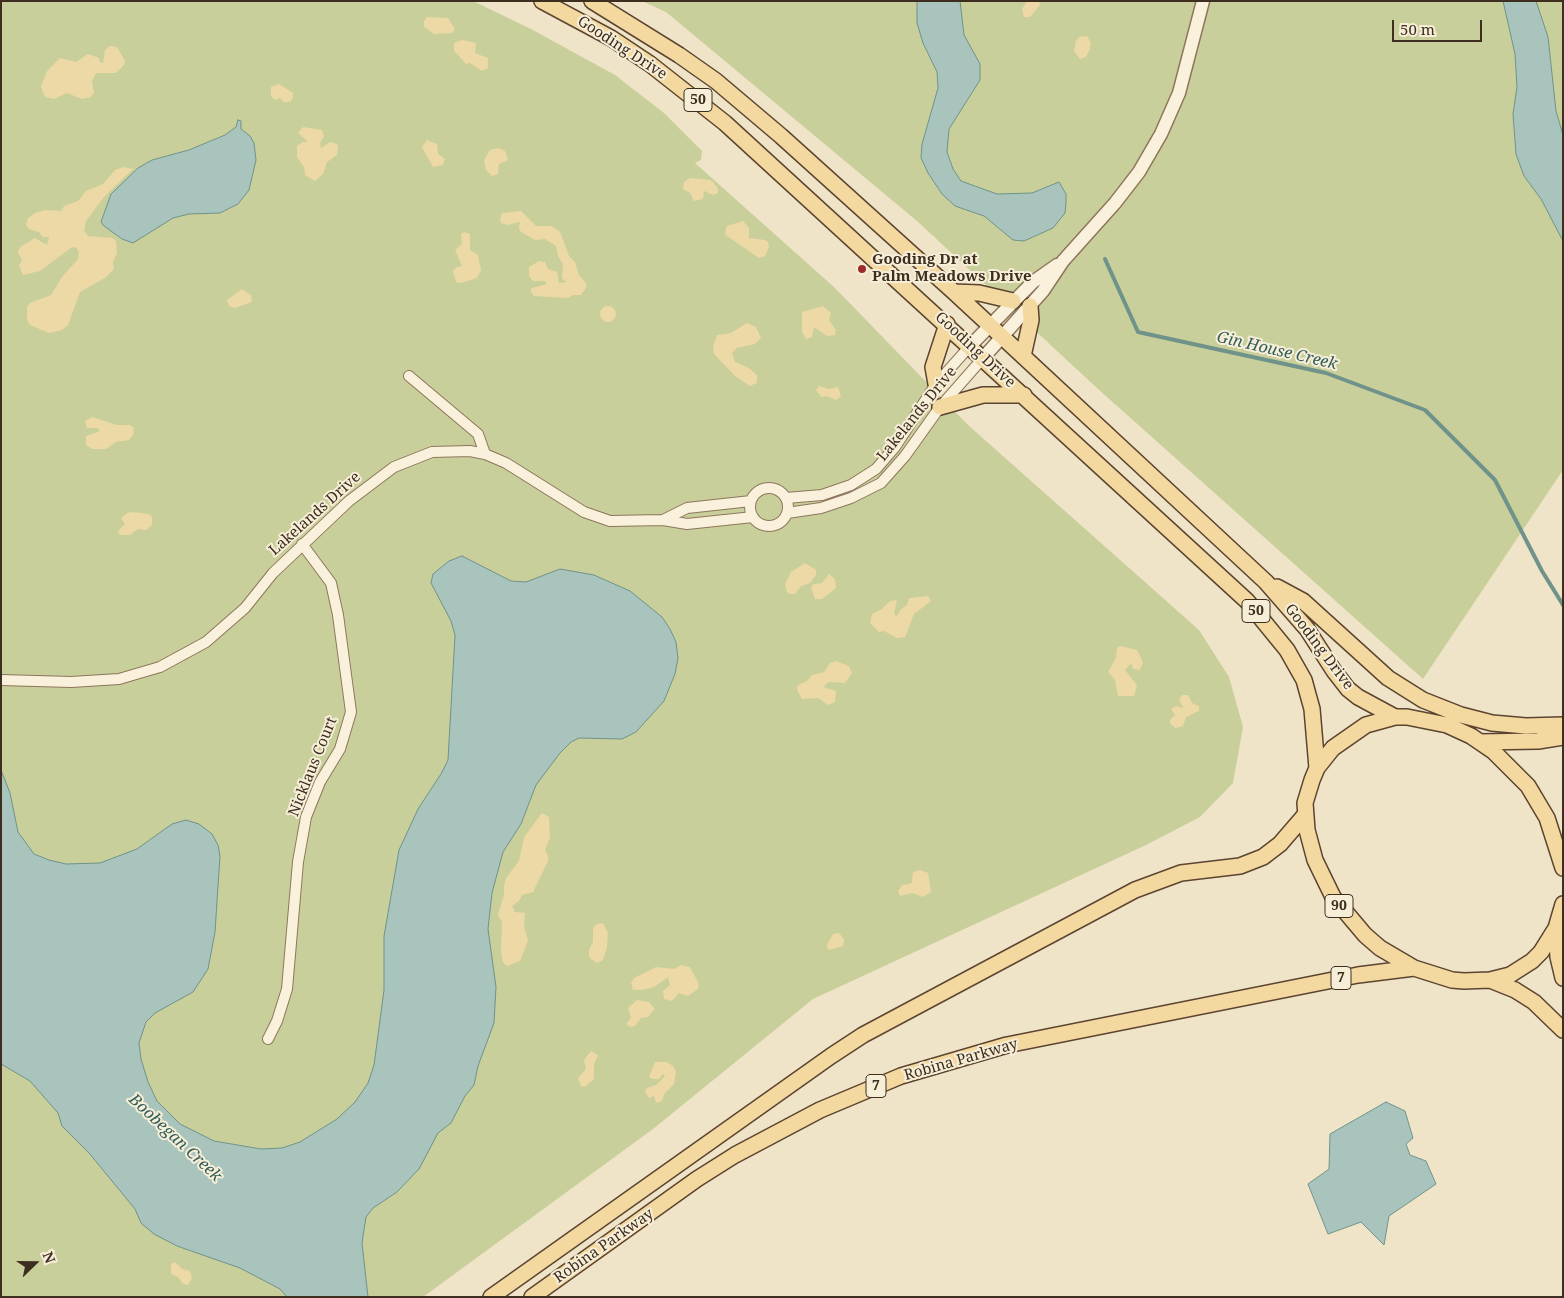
<!DOCTYPE html>
<style>
body{margin:0}
#map{position:relative;width:1564px;height:1298px;overflow:hidden;background:#f0e4c8;font-family:"Noto Serif",serif}
canvas{display:block}
.frame{position:absolute;inset:0;border:2px solid #3d2e20;pointer-events:none}
.north{position:absolute;left:10px;top:1238px;width:50px;height:50px;-webkit-text-stroke:4px #f7eed8;paint-order:stroke;rotate:68deg;font-size:14px;font-weight:700;line-height:20px;text-align:center;color:#3d2e20}
.north::after{content:'';display:block;margin:auto;width:18px;height:22px;background:#3d2e20;clip-path:polygon(50% 0,100% 100%,50% 72%,0 100%)}
.scale{position:absolute;left:1392px;top:20px;width:90px;height:22px;box-sizing:border-box;border:2px solid #3d2e20;border-top:0;padding-left:6px;font-size:15px;line-height:18px;white-space:nowrap;color:#3d2e20;-webkit-text-stroke:4px #f7eed8;paint-order:stroke}
</style>
<div id="map">
<canvas width="1564" height="1298"></canvas>
<div class="frame"></div>
<div class="north">N</div>
<div class="scale">50 m</div>
</div>
<script>
const g = document.querySelector('canvas').getContext('2d');
g.lineJoin = 'round';
function paint(path, color) { g.fillStyle = color; g.fill(path, 'evenodd'); }
const toPath = rows => new Path2D(rows.map(r => 'M' + r).join(''));
function strokePath(path, color, width, dash) { g.strokeStyle = color; g.lineWidth = width; g.lineCap = dash ? 'butt' : 'round'; g.setLineDash(dash || []); g.stroke(path); }
function label(font, color, halo, rows, align = 'center') {
  g.font = font + ' "Noto Serif",serif'; g.lineWidth = 4; g.setLineDash([]); g.textBaseline = 'middle'; g.strokeStyle = halo; g.fillStyle = color; for (const [text, x, y, turn = 0] of rows) {
    g.save(); g.translate(x, y); g.rotate((+turn || 0) * Math.PI / 180); g.textAlign = isNaN(turn) ? turn : align; if (halo) g.strokeText(text, 0, 0); g.fillText(text, 0, 0); g.restore();
  }
}
paint(toPath([
 [1,1,473,1,531,29,615,75,664,113,702,151,701,160,695,163,835,288,968,425,1199,630,1229,677,1243,727,1233,783,1200,817,1146,845,813,999,653,1129,423,1297,1,1297],
 [642,1,1563,1,1563,470,1423,679,1098,389,917,221,666,12]
]), '#c9cf9b');
paint(toPath([
 [1027,1,1039,1,1040,5,1030,17,1024,17,1022,9],
 [427,17,448,18,455,29,452,33,434,34,424,27,424,21],
 [1087,36,1091,43,1090,49,1086,57,1080,59,1074,51,1076,41,1079,37],
 [462,40,476,43,475,53,488,58,488,68,482,71,470,63,466,64,454,51,454,43],
 [110,46,117,47,125,61,124,65,116,73,96,73,92,81,94,93,91,97,82,99,67,93,54,99,45,97,41,87,43,81,47,71,60,58,76,62,88,54,99,58,100,62,103,63,105,50],
 [279,84,293,93,293,98,290,102,284,102,280,98,275,100,271,96,271,87],
 [303,127,322,130,324,136,320,143,321,148,330,142,337,144,338,147,337,155,327,162,323,174,315,181,305,175,304,167,297,157,297,146,303,142,308,142,298,133],
 [427,140,437,144,438,154,445,159,443,165,433,167,422,147],
 [499,148,505,151,508,160,499,164,498,174,492,176,486,170,484,160,490,150],
 [123,167,133,169,104,197,86,221,84,230,88,236,112,238,116,241,117,253,113,262,114,269,105,278,80,292,68,325,62,330,49,333,30,325,27,320,27,307,30,303,51,295,62,277,78,259,79,253,77,248,72,247,40,271,23,275,19,265,22,261,18,252,20,247,35,238,47,245,49,237,43,237,39,232,29,229,26,225,28,218,35,213,45,210,61,211,64,206,78,201,86,191,103,184,115,170],
 [690,178,711,180,718,188,718,193,713,195,704,191,703,199,694,201,690,193,683,189,684,182],
 [521,211,536,226,552,226,560,232,569,256,575,262,579,275,586,283,586,288,581,295,573,295,568,298,534,296,530,290,532,288,547,284,545,281,533,281,529,276,529,267,539,261,545,262,548,269,557,272,559,283,566,282,562,278,563,264,558,256,556,246,545,239,535,240,521,232,519,228,520,222,507,225,501,223,500,219,502,213],
 [743,221,749,228,749,238,765,240,768,242,769,247,765,256,759,258,727,236,725,233,727,226],
 [464,232,470,234,470,250,478,255,481,270,477,278,461,283,456,282,453,271,455,268,462,266,455,250,462,244,461,234],
 [242,289,251,295,252,302,235,308,229,306,227,300],
 [823,306,831,313,829,320,836,330,835,335,827,336,814,327,812,337,806,339,802,332,802,312],
 '600 314a8 8 0 1 1 16 0a8 8 0 1 1-16 0Z',
 [747,323,756,327,761,338,755,344,737,348,732,353,735,362,749,368,757,375,757,383,750,386,735,376,714,354,713,346,717,335,731,333],
 [819,386,829,389,838,387,841,396,836,400,827,396,821,397,816,390],
 [92,417,117,425,130,425,134,428,133,435,129,440,116,442,106,449,92,449,86,445,86,436,100,431,97,428,87,428,85,421],
 [132,512,149,514,152,517,152,525,146,530,138,529,130,535,120,535,118,531,125,524,121,518,127,513],
 [805,563,816,570,816,575,810,583,801,586,795,594,790,594,787,592,785,584,791,572],
 [829,574,835,579,836,588,822,599,815,599,811,587,814,584,822,583],
 [928,596,931,601,914,614,905,637,897,638,884,631,879,632,870,623,872,614,882,609,890,601,897,600,894,614,897,616,901,609,907,605,909,598],
 [1120,646,1137,650,1143,662,1140,670,1133,669,1131,663,1125,670,1137,685,1134,696,1118,696,1115,680,1108,672,1116,658,1117,648],
 [836,661,849,666,852,673,845,683,829,682,823,687,836,691,835,702,828,705,818,698,802,699,797,690,798,685,807,681,812,675,824,672,830,663],
 [1182,695,1188,695,1192,703,1199,706,1199,711,1186,717,1183,726,1175,728,1170,723,1170,720,1175,715,1171,709,1176,706,1183,708,1179,699],
 [542,813,549,817,550,838,545,850,548,856,548,861,533,892,522,895,519,901,512,906,515,912,525,913,524,926,528,941,520,961,507,966,503,962,501,951,502,922,498,915,504,895,504,886,506,878,519,861,524,837],
 [920,870,928,873,931,892,923,897,912,893,900,896,898,891,902,885,910,884,912,882,913,872],
 [603,923,608,933,607,947,603,960,597,963,589,957,589,950,593,942,593,928,597,924],
 [839,933,844,939,843,946,828,950,827,945,833,934],
 [681,965,690,967,699,984,698,989,688,996,679,993,672,1001,664,999,663,991,670,985,668,977,654,987,642,990,633,990,631,983,634,978,656,967,674,969],
 [637,1000,649,1002,655,1009,648,1017,641,1018,635,1026,630,1027,626,1024,631,1018,628,1008],
 [591,1051,598,1055,594,1064,594,1079,585,1087,581,1086,578,1078,586,1069,584,1060],
 [655,1062,667,1062,673,1066,676,1072,674,1084,664,1094,662,1101,656,1103,654,1096,649,1098,645,1092,647,1088,656,1085,665,1076,663,1074,659,1079,652,1079,649,1077],
 [175,1262,182,1269,190,1271,192,1278,188,1285,183,1284,178,1277,171,1274,171,1264]
]), '#ecd9a5');
const water = toPath([
 [917,1,960,1,964,35,980,64,980,80,949,129,947,152,953,169,961,181,997,194,1032,193,1059,182,1066,194,1066,202,1065,213,1053,228,1024,241,1013,240,984,216,955,206,942,194,928,173,921,158,922,144,938,88,937,72,923,43,917,23,917,1],
 [1503,1,1536,1,1548,37,1556,111,1563,135,1563,241,1541,199,1524,176,1516,154,1513,114,1517,87,1515,54,1503,1],
 [238,120,241,121,241,129,250,136,254,143,256,160,249,190,238,204,220,213,189,214,173,218,133,243,122,239,104,226,101,222,111,194,138,168,152,160,189,150,225,135,236,127,238,120],
 [462,556,511,581,526,582,560,569,594,575,630,591,662,617,670,629,676,642,678,658,675,674,664,701,636,732,622,739,579,738,571,742,560,753,536,785,521,824,503,852,492,893,488,929,496,987,494,1023,478,1066,474,1085,465,1096,451,1123,438,1133,419,1169,397,1192,373,1208,366,1217,362,1243,368,1297,287,1297,280,1289,240,1268,177,1246,154,1234,141,1223,135,1209,89,1153,62,1126,58,1113,30,1081,1,1064,1,770,10,793,18,832,34,854,49,860,66,864,100,863,137,849,172,824,186,820,199,824,212,834,218,845,220,856,215,932,208,969,193,992,155,1013,146,1022,139,1043,141,1059,148,1082,157,1101,180,1124,214,1141,261,1149,282,1148,300,1142,337,1119,355,1102,368,1083,374,1065,384,990,384,936,399,850,418,809,441,774,448,760,455,635,451,621,431,583,433,574,449,561,462,556],
 [1386,1102,1405,1111,1413,1138,1406,1144,1410,1155,1426,1161,1436,1184,1389,1216,1384,1245,1361,1222,1328,1234,1308,1184,1329,1169,1330,1134,1386,1102]
]);
paint(water, '#a9c4bc');
strokePath(water, '#6f938a', 1);
strokePath(toPath([
 [1105,259,1138,332,1326,373,1425,410,1495,480,1542,571,1563,605]
]), '#6f938a', 4);
const minor = toPath([
 [409,376,478,434,485,454],
 '750 507a19 19 0 1 1 38 0a19 19 0 1 1-38 0Z',
 [786,498,822,495,851,485,876,469,895,447,936,384,970,346],
 [787,513,821,508,851,498,881,483,905,456,940,407,983,358],
 [663,520,687,508,751,501],
 [1,680,71,682,119,679,160,667,206,642,245,608,273,573,349,501,394,467,432,452,470,451,485,454,506,463,584,512,610,521,663,520,687,524,753,517],
 [268,1039,277,1021,287,989,298,862,306,817,320,782,340,749,351,712,338,615,331,583,302,544]
]);
const tertiary = toPath([
 [970,346,1033,282,1057,265],
 [983,358,1043,291,1063,261,1115,203,1139,172,1161,134,1179,93,1203,1]
]);
const primary = toPath([
 [542,1,611,38,650,64,725,123,1247,601,1287,650,1304,680,1312,709,1317,768],
 [592,1,679,55,716,81,781,136,954,292,1266,582,1307,629,1334,671,1348,689,1358,697,1395,717],
 [954,292,979,293,1013,301],
 [1023,356,1031,320,1030,306],
 [936,384,933,367,947,324],
 [940,407,983,395,1024,395],
 [1277,587,1303,601,1388,678,1423,700,1461,715,1492,723,1526,726,1563,725],
 [1480,742,1538,741,1563,737],
 [1563,868,1547,818,1528,786,1493,751,1471,736,1447,725,1407,717,1395,717,1366,725,1333,748,1317,768,1312,780,1305,803,1307,830,1315,860,1333,897,1365,935,1380,948,1414,968,1452,980,1464,981,1490,980,1510,975,1532,961,1541,952,1556,928,1563,904],
 [1556,928,1558,957,1563,978],
 [1490,980,1515,990,1534,1002,1563,1030],
 [491,1297,831,1056,863,1035,1135,890,1181,873,1240,866,1263,857,1280,844,1305,815],
 [532,1297,697,1179,735,1155,820,1110,901,1076,1007,1045,1358,975,1414,968]
]);
strokePath(minor, '#8d765c', 12);
strokePath(tertiary, '#8d765c', 15);
strokePath(primary, '#5b4430', 18);
strokePath(minor, '#faf1dc', 10);
strokePath(tertiary, '#faf1dc', 12);
strokePath(primary, '#f3d9a0', 15);
for (const [x, y, r, color] of [
 [862,269,5,"#9e2a2b"]
]) { const dot = new Path2D(); dot.arc(x, y, r, 0, 2 * Math.PI); g.fillStyle = color; g.fill(dot); strokePath(dot, '#f7eed8', 2); }
for (const [x, y, w] of [
 [698,100,28],
 [1256,611,28],
 [1339,906,28],
 [1341,978,20],
 [876,1086,20]
]) { const box = new Path2D(); box.roundRect(x - w / 2, y - 11.5, w, 23, 4); g.fillStyle = '#f7eed8'; g.fill(box); strokePath(box, '#3d2e20', 1); }
label('bold 14px', '#3d2e20', null, [
 ["50",698,100],
 ["50",1256,611],
 ["90",1339,906],
 ["7",1341,978],
 ["7",876,1086]
]);
label('15px', '#3d2e20', '#f7eed8', [
 ["Gooding Drive",622,48,33],
 ["Gooding Drive",975,350,43],
 ["Lakelands Drive",917,414,-51],
 ["Lakelands Drive",315,514,-42],
 ["Gooding Drive",1319,647,53],
 ["Nicklaus Court",313,767,-68],
 ["Robina Parkway",961,1060,-16],
 ["Robina Parkway",604,1246,-35]
]);
label('bold 15px', '#3d2e20', '#f7eed8', [
 ["Gooding Dr at",872,260],
 ["Palm Meadows Drive",872,277]
], 'left');
label('italic 16px', '#2f5d5a', '#f7eed8', [
 ["Gin House Creek",1277,351,13],
 ["Boobegan Creek",175,1138,43]
]);
</script>
